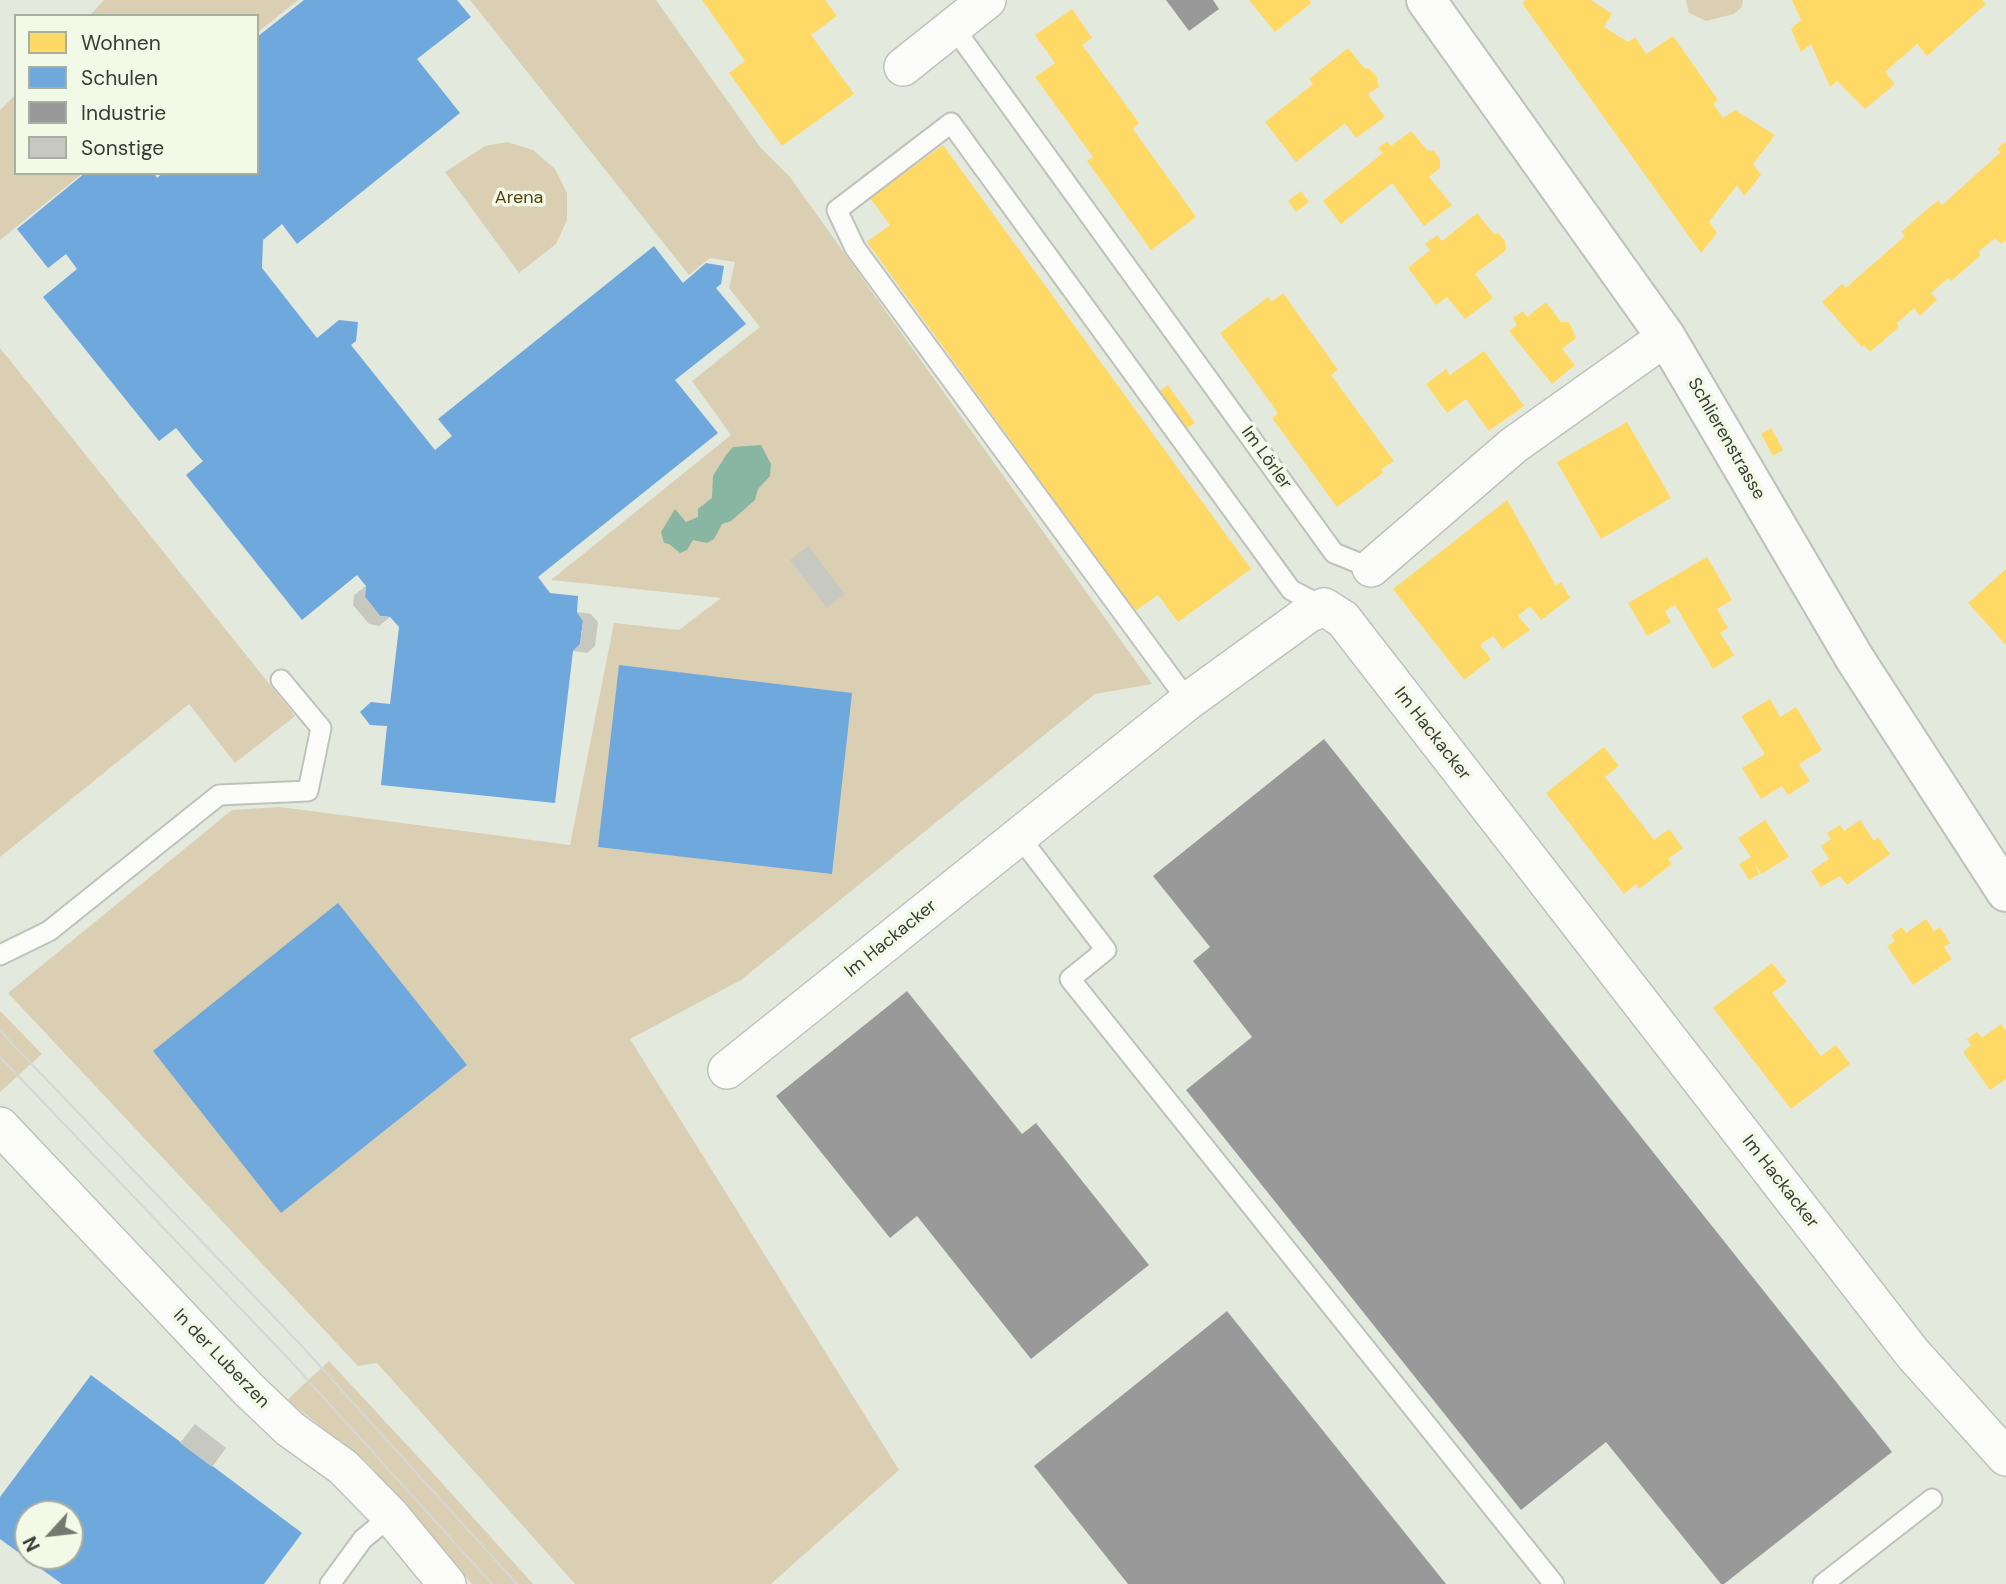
<!DOCTYPE html>
<meta charset="utf-8">
<style>
body{margin:0}
#map{position:relative;width:2006px;height:1584px;overflow:hidden;background:#e4e9de;font-family:"DM Sans",sans-serif}
canvas{display:block}
.legend{position:absolute;left:14px;top:14px;width:245px;height:161px;box-sizing:border-box;background:#f2fae7;border:2px solid #a8aea0;margin:0;padding:9px 12px;list-style:none;font-size:21px;color:#393c35}
.legend li{display:flex;align-items:center;gap:14px;height:35px}
.legend b{width:35px;border:2px solid #a8aea0}
.north{position:absolute;left:14px;top:1500px;width:70px;height:70px;box-sizing:border-box;background:#f2fae7;border:2px solid #a8aea0;border-radius:50%;rotate:243deg;font-size:19px;font-weight:700;line-height:28px;text-align:center;color:#393c35}
.north::after{content:'';display:block;margin:auto;width:24px;height:32px;background:#757970;clip-path:polygon(50% 0,100% 100%,50% 72%,0 100%)}
</style>
<div id="map">
<canvas width="2006" height="1584"></canvas>
<ul class="legend">
<li><b style="height:19px;background:#ffd966"></b>Wohnen</li>
<li><b style="height:19px;background:#6fa8dc"></b>Schulen</li>
<li><b style="height:19px;background:#999"></b>Industrie</li>
<li><b style="height:19px;background:#c7c9c1"></b>Sonstige</li>
</ul>
<div class="north">N</div>
</div>
<script>
const g = document.querySelector('canvas').getContext('2d');
g.lineJoin = 'round';
function paint(path, color) { g.fillStyle = color; g.fill(path, 'evenodd'); }
const toPath = rows => new Path2D(rows.map(r => 'M' + r).join(''));
function strokePath(path, color, width, dash) { g.strokeStyle = color; g.lineWidth = width; g.lineCap = dash ? 'butt' : 'round'; g.setLineDash(dash || []); g.stroke(path); }
function label(font, color, halo, rows, align = 'center') {
  g.font = font + ' "DM Sans",sans-serif'; g.lineWidth = 7; g.setLineDash([]); g.textBaseline = 'middle'; g.strokeStyle = halo; g.fillStyle = color; for (const [text, x, y, turn = 0] of rows) {
    g.save(); g.translate(x, y); g.rotate((+turn || 0) * Math.PI / 180); g.textAlign = isNaN(turn) ? turn : align; if (halo) g.strokeText(text, 0, 0); g.fillText(text, 0, 0); g.restore();
  }
}
paint(toPath([
 [104,0,298,0,257,33,257,16,89,16],
 [470,0,656,0,760,147,790,177,1152,684,1095,694,741,980,630,1039,899,1470,771,1584,575,1584,377,1363,358,1366,8,993,232,810,280,807,570,845,614,623,679,630,721,598,551,580,731,435,692,381,760,327,729,288,735,262,710,258,689,275],
 [1686,0,1743,0,1742,7,1734,14,1706,21,1689,13],
 [16,94,16,173,83,173,0,240,0,110],
 [507,142,533,150,555,169,567,193,567,220,556,244,519,273,445,172,485,146],
 [0,348,295,716,235,763,189,704,0,857],
 [0,1011,42,1054,0,1092],
 [329,1361,432,1472,533,1584,472,1584,368,1463,287,1400]
]), '#dacfb3');
paint(toPath([
 [761,445,771,464,770,476,758,489,755,500,731,521,722,524,714,539,707,543,693,540,687,550,680,553,669,544,664,543,661,532,675,509,686,522,698,517,698,509,712,498,713,476,726,455,733,447]
]), '#88b6a2');
paint(toPath([
 [702,0,825,0,837,16,811,35,854,94,782,146,729,73,745,61],
 [1249,0,1309,0,1311,3,1275,32],
 [1526,0,1591,0,1612,14,1604,27,1628,42,1635,37,1646,54,1673,36,1718,100,1713,104,1723,118,1735,110,1775,135,1753,164,1761,175,1744,196,1737,185,1709,222,1717,233,1701,253,1522,3],
 [1792,0,1982,0,1986,4,1927,56,1917,44,1885,72,1895,84,1865,109,1837,81,1830,87,1811,44,1801,52,1791,29,1801,20],
 [1072,9,1092,38,1082,45,1139,123,1133,129,1196,217,1151,250,1087,161,1093,157,1035,77,1055,63,1035,35],
 [1348,48,1364,68,1370,69,1377,77,1379,87,1368,94,1385,117,1356,138,1345,123,1296,162,1265,122,1313,84,1309,79],
 [1411,131,1427,150,1434,151,1440,159,1440,168,1429,177,1452,205,1424,226,1392,183,1341,224,1323,201,1383,153,1378,148,1387,141,1391,146],
 [2006,141,2006,240,2001,244,1995,238,1978,252,1981,255,1951,281,1948,278,1931,293,1937,300,1920,316,1914,308,1897,323,1899,327,1870,352,1864,345,1862,347,1822,302,1842,284,1846,288,1857,278,1905,236,1901,232,1938,200,1942,205,2001,152,1997,149],
 [943,145,1251,569,1178,622,1158,595,1135,611,867,242,890,225,870,198],
 [1301,191,1309,202,1296,212,1288,201],
 [1477,213,1493,233,1499,234,1505,241,1506,250,1475,274,1493,298,1465,319,1447,297,1436,305,1408,268,1430,250,1425,244,1437,235,1442,241],
 [1283,293,1338,370,1331,375,1394,461,1381,469,1383,473,1337,507,1272,418,1278,413,1220,333,1268,297,1271,302],
 [1546,302,1561,322,1569,322,1576,338,1562,349,1575,365,1552,384,1509,331,1517,325,1513,318,1523,311,1527,317],
 [1484,351,1524,406,1489,431,1466,399,1447,413,1426,384,1446,369,1450,375],
 [1168,385,1195,423,1184,430,1157,393],
 [1627,422,1671,498,1601,539,1557,462],
 [1771,428,1783,450,1773,456,1761,434],
 [1507,500,1556,586,1561,582,1570,598,1541,620,1530,606,1518,616,1530,630,1503,649,1493,636,1480,645,1491,659,1464,680,1393,589],
 [1707,557,1732,600,1717,609,1728,628,1720,633,1734,655,1713,669,1675,605,1665,611,1671,622,1647,636,1628,603],
 [2006,569,2006,645,1968,603],
 [1770,699,1780,717,1796,707,1822,750,1799,764,1810,781,1788,795,1782,786,1761,799,1742,768,1765,754,1741,716],
 [1604,747,1619,766,1605,777,1654,840,1669,829,1683,848,1668,859,1672,864,1639,889,1636,884,1624,894,1546,793],
 [1765,820,1789,857,1761,874,1755,864,1759,874,1749,880,1739,864,1751,857,1738,838],
 [1860,820,1874,841,1878,837,1890,854,1847,885,1840,876,1821,887,1811,871,1829,859,1821,846,1831,839,1827,833,1840,825,1844,831],
 [1926,919,1934,931,1940,927,1950,943,1944,947,1952,959,1913,985,1887,946,1895,941,1891,935,1902,927,1906,933],
 [1772,963,1787,982,1772,993,1821,1056,1836,1045,1850,1064,1791,1109,1713,1008],
 [2001,1024,2006,1031,2006,1079,1990,1090,1963,1052,1971,1045,1967,1039,1977,1032,1982,1038]
]), '#ffd966');
paint(toPath([
 [304,0,457,0,471,17,417,59,460,113,297,244,282,224,263,240,262,268,317,338,339,320,358,322,356,341,351,345,435,450,452,436,438,419,654,246,683,283,706,263,724,266,721,284,716,288,746,324,675,380,718,433,538,577,550,593,578,596,577,612,583,621,580,644,573,651,555,803,381,785,387,726,370,725,360,712,371,702,390,704,399,627,390,617,380,616,365,597,366,586,357,575,302,620,186,475,203,461,196,453,176,428,159,441,43,297,77,269,66,254,48,268,17,229,85,173,154,173,157,178,163,173,257,173,257,37],
 [619,665,852,693,832,874,598,847],
 [338,903,467,1065,281,1213,153,1051],
 [91,1375,302,1533,264,1584,62,1584,0,1539,0,1497],
 [28,1514,70,1514,70,1556,28,1556]
]), '#6fa8dc');
paint(toPath([
 [1166,0,1213,0,1219,9,1189,31],
 [1324,739,1892,1452,1724,1584,1721,1584,1606,1442,1521,1510,1186,1090,1252,1037,1193,961,1210,947,1153,876],
 [907,991,1022,1134,1036,1123,1149,1265,1031,1359,917,1216,890,1238,776,1096],
 [1227,1311,1446,1584,1128,1584,1034,1466]
]), '#999');
paint(toPath([
 [808,546,845,594,827,608,790,560],
 [366,586,365,597,380,616,390,617,379,626,369,624,353,605,354,595],
 [577,612,591,614,598,622,595,646,587,653,573,651,580,644,583,621],
 [195,1424,226,1448,212,1467,180,1443]
]), '#c7c9c1');
const service = toPath([
 [954,28,1334,553,1371,568],
 [1188,701,855,248,837,210,951,123,1291,590,1324,607],
 [1019,836,1106,950,1070,979,1554,1584],
 [0,955,49,931,219,795,308,791,321,728,281,680],
 [330,1584,363,1539,391,1516],
 [1823,1584,1932,1499]
]);
const minor = toPath([
 [903,67,987,0],
 [1371,568,1514,445,1666,337],
 [727,1070,1188,701,1308,614,1324,607,1343,619,1913,1354,2006,1457],
 [0,1126,249,1390,290,1429,343,1467,391,1516,447,1584]
]);
const tertiary = toPath([
 [1426,0,1666,337,1855,659,2006,892]
]);
strokePath(service, '#bfc2bb', 23);
strokePath(minor, '#bfc2bb', 40);
strokePath(tertiary, '#bfc2bb', 42);
strokePath(service, '#fbfcfa', 19);
strokePath(minor, '#fbfcfa', 37);
strokePath(tertiary, '#fbfcfa', 38);
strokePath(toPath([
 [0,1031,299,1343,517,1584],
 [0,1057,286,1356,492,1584]
]), '#d6d6d4', 2);
label('18px', '#544017', '#f2fae7', [
 ["Arena",519,198]
]);
label('18px', '#393c35', '#f2fae7', [
 ["Schlierenstrasse",1726,439,60],
 ["Im Lörler",1266,458,54],
 ["Im Hackacker",1432,734,52],
 ["Im Hackacker",891,939,-39],
 ["Im Hackacker",1780,1182,52],
 ["In der Luberzen",221,1359,46]
]);
</script>
